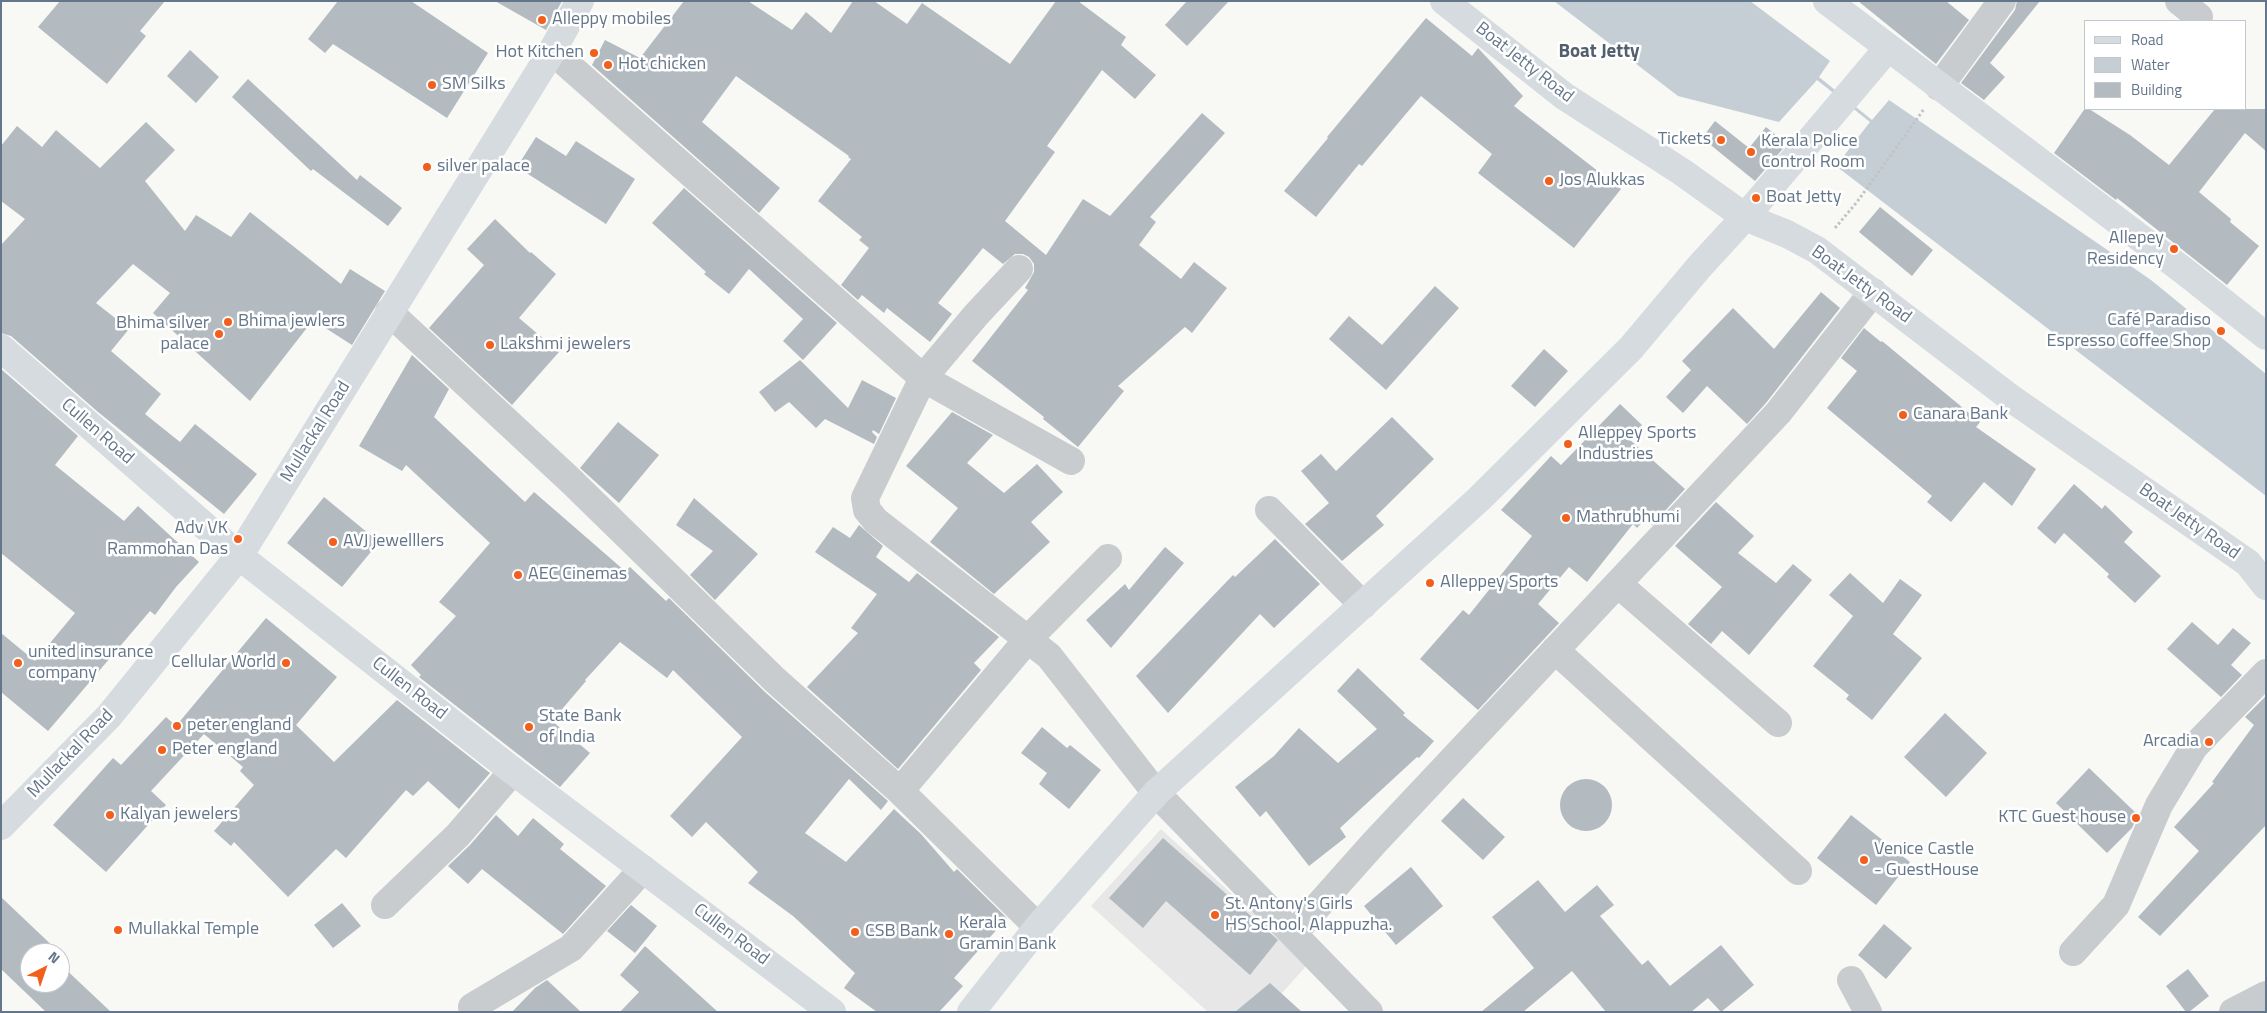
<!DOCTYPE html>
<meta charset="utf-8">
<style>
body{margin:0}
#map{position:relative;width:2267px;height:1013px;overflow:hidden;background:#f8f8f5;font-family:"Titillium Web",sans-serif}
canvas{display:block}
.frame{position:absolute;inset:0;border:2px solid #647689;pointer-events:none}
.legend{position:absolute;left:2084px;top:20px;width:162px;height:90px;box-sizing:border-box;background:#fff;border:1px solid #c1c8d0;margin:0;padding:6px 9px;list-style:none;font-size:15px;color:#647689}
.legend li{display:flex;align-items:center;gap:10px;height:25px}
.legend b{width:25px;border:1px solid #c1c8d0}
.north{position:absolute;left:20px;top:943px;width:50px;height:50px;box-sizing:border-box;background:#fff;border:1px solid #c1c8d0;border-radius:50%;rotate:41deg;font-size:14px;font-weight:700;line-height:20px;text-align:center;color:#647689}
.north::after{content:'';display:block;margin:auto;width:18px;height:22px;background:#f25e1b;clip-path:polygon(50% 0,100% 100%,50% 72%,0 100%)}
</style>
<div id="map">
<canvas width="2267" height="1013"></canvas>
<div class="frame"></div>
<ul class="legend">
<li><b style="height:6px;background:#d6dbe0"></b>Road</li>
<li><b style="height:14px;background:#c4ced4"></b>Water</li>
<li><b style="height:14px;background:#b3bac0"></b>Building</li>
</ul>
<div class="north">N</div>
</div>
<script>
const g = document.querySelector('canvas').getContext('2d');
g.lineJoin = 'round';
function paint(path, color) { g.fillStyle = color; g.fill(path, 'evenodd'); }
const toPath = rows => new Path2D(rows.map(r => 'M' + r).join(''));
function strokePath(path, color, width, dash) { g.strokeStyle = color; g.lineWidth = width; g.lineCap = dash ? 'butt' : 'round'; g.setLineDash(dash || []); g.stroke(path); }
function label(font, color, halo, rows, align = 'center') {
  g.font = font + ' "Titillium Web",sans-serif'; g.lineWidth = 5; g.setLineDash([]); g.textBaseline = 'middle'; g.strokeStyle = halo; g.fillStyle = color; for (const [text, x, y, turn = 0] of rows) {
    g.save(); g.translate(x, y); g.rotate((+turn || 0) * Math.PI / 180); g.textAlign = isNaN(turn) ? turn : align; if (halo) g.strokeText(text, 0, 0); g.fillText(text, 0, 0); g.restore();
  }
}
paint(toPath([
 [1161,829,1308,964,1265,1012,1208,1012,1091,906]
]), '#e6e7e6');
paint(toPath([
 [1554,1,1750,1,1830,61,1819,77,1872,120,1889,100,2151,280,2266,374,2266,496,1836,166,1870,122,1817,80,1779,122,1678,96]
]), '#c4ced4');
paint(toPath([
 [60,1,165,1,140,31,146,36,107,84,38,27],
 [338,1,411,1,488,53,447,118,333,44,325,53,308,39],
 [495,1,562,1,546,30],
 [684,1,748,1,792,30,806,12,831,33,853,1,874,1,907,24,922,3,1010,64,1056,1,1078,1,1126,37,1121,45,1156,75,1135,99,1102,70,1047,146,1055,152,1005,221,1046,255,1083,199,1110,216,1202,113,1225,133,1150,217,1156,222,1139,245,1181,279,1194,262,1227,288,1192,333,1185,327,1118,386,1124,391,1078,447,1043,419,1044,417,972,361,1028,290,1025,288,1034,272,1034,264,1029,257,1023,254,1015,254,1003,264,983,248,938,303,952,314,930,342,887,308,884,313,862,295,858,300,841,285,869,248,859,240,862,237,818,201,851,159,848,157,849,156,736,76,702,122,780,188,759,213,592,65,605,40,640,58],
 [1187,1,1229,1,1187,46,1165,25],
 [1858,1,1946,1,1969,20,1936,64],
 [2017,1,2040,1,1990,63,2005,77,1984,100,1961,83,2015,10],
 [1426,18,1472,56,1478,48,1523,96,1514,106,1621,189,1574,248,1478,173,1492,154,1421,96,1362,166,1359,164,1316,217,1284,191,1328,138,1327,137],
 [190,50,219,77,196,103,167,76],
 [248,79,357,180,360,175,402,208,388,226,313,169,311,171,232,97],
 [2086,107,2130,135,2169,165,2215,109,2266,109,2266,151,2245,133,2199,192,2231,219,2230,222,2259,246,2227,285,2117,198,2116,200,2054,153],
 [1715,121,1749,148,1766,127,1787,144,1755,181,1702,138],
 [146,122,175,150,145,181,185,231,196,215,231,237,250,212,341,284,350,269,385,291,352,345,313,320,250,401,153,313,170,293,133,264,96,303,129,329,111,351,161,394,145,414,180,442,195,424,257,474,224,514,98,412,11,336,1,333,1,245,25,219,1,201,1,146,17,126,42,147,56,130,100,168],
 [536,137,566,156,576,141,635,179,606,224,517,167],
 [684,188,837,323,803,360,783,341,803,319,749,269,729,294,704,274,706,272,652,223],
 [1880,207,1933,250,1912,276,1859,232],
 [495,219,530,253,531,252,556,274,519,318,559,352,512,405,429,328,484,265,467,249],
 [1435,286,1459,308,1386,390,1329,339,1349,316,1382,345],
 [1821,292,1840,308,1766,403,1747,424,1707,386,1683,413,1666,397,1691,370,1682,361,1733,308,1774,349],
 [1864,328,1881,342,1882,341,1980,422,1976,427,2036,469,2012,506,1984,482,1951,522,1927,502,1932,496,1827,408,1857,371,1841,358],
 [1544,349,1568,371,1535,407,1511,386],
 [412,355,449,389,434,417,525,502,534,492,625,571,630,567,666,601,669,598,765,692,888,801,881,810,849,779,805,833,846,862,894,809,921,834,954,872,957,869,1007,918,954,978,963,986,939,1012,877,1012,844,988,855,973,793,916,748,883,758,872,706,822,692,837,670,816,742,737,673,670,667,678,620,642,585,680,586,681,552,721,590,753,560,787,419,677,421,675,411,665,456,616,439,602,490,543,406,465,402,471,359,446],
 [800,360,848,408,862,380,896,398,879,434,873,430,872,432,877,437,874,444,825,419,816,428,789,402,775,412,759,392],
 [1,369,78,436,55,465,124,521,138,506,199,562,176,587,155,615,150,611,48,731,1,692,1,633,35,661,75,613,1,553],
 [1620,404,1642,425,1629,439,1685,489,1652,525,1645,519,1637,528,1633,524,1587,582,1569,567,1538,604,1559,623,1478,710,1420,659,1463,610,1469,615,1532,536,1501,510,1551,456,1561,465],
 [952,412,993,435,967,463,1004,493,1037,464,1063,492,1031,522,1050,542,994,594,930,542,958,508,906,466],
 [1392,417,1434,459,1376,516,1384,525,1342,561,1305,524,1329,503,1301,471,1321,454,1336,471],
 [618,422,659,455,619,503,580,468],
 [2074,484,2102,509,2105,505,2133,532,2124,542,2161,576,2135,603,2107,577,2109,574,2064,533,2055,544,2037,528],
 [324,497,379,542,342,587,287,543],
 [694,498,758,554,715,600,690,575,713,551,676,525],
 [1716,502,1754,536,1738,553,1776,583,1793,564,1812,580,1749,655,1722,631,1711,644,1688,624,1722,587,1675,546],
 [859,525,883,546,876,557,909,582,917,573,999,637,974,663,981,670,898,769,807,687,858,633,851,628,877,594,815,552,833,527,850,538],
 [1275,539,1320,584,1274,628,1260,614,1168,713,1136,676,1233,575,1235,577],
 [1165,547,1184,563,1111,648,1086,620,1125,584,1129,590],
 [1850,573,1883,603,1900,579,1922,595,1893,634,1922,658,1872,720,1846,699,1849,695,1813,666,1853,616,1829,595],
 [266,618,337,677,296,725,334,762,397,700,490,773,459,809,428,781,413,796,406,790,346,858,336,849,288,897,234,842,231,846,214,831,254,785,240,771,243,767,204,734,151,791,166,805,106,872,53,825,113,758,121,765,166,717,176,726],
 [2192,622,2218,645,2233,628,2251,643,2231,665,2242,675,2221,697,2167,649],
 [1358,668,1405,713,1403,715,1434,741,1419,758,1417,757,1340,828,1346,837,1309,866,1266,811,1260,817,1235,787,1274,756,1299,728,1338,763,1377,729,1337,691],
 [2266,696,2266,825,2160,936,2138,917,2199,851,2174,827,2214,783,2212,782,2254,725,2245,717],
 [1945,713,1987,753,1946,797,1904,757],
 [1042,727,1067,748,1070,745,1101,770,1069,809,1039,784,1047,773,1021,753],
 [2089,768,2138,815,2132,828,2107,853,2056,803],
 '1560 805a26 26 0 1 1 52 0a26 26 0 1 1-52 0Z',
 [1463,798,1505,837,1483,860,1441,821],
 [496,815,518,836,533,818,564,844,560,849,606,886,563,934,482,869,468,884,448,866,470,845],
 [1851,815,1910,862,1876,905,1817,858],
 [1163,838,1278,940,1250,975,1166,901,1143,928,1109,898],
 [1411,867,1443,906,1396,945,1364,906],
 [1538,880,1565,912,1597,885,1614,905,1600,916,1642,965,1648,960,1670,986,1721,945,1754,985,1721,1012,1708,998,1691,1012,1606,1012,1572,971,1523,1012,1481,1012,1534,968,1492,917],
 [1,897,60,953,30,953,30,983,60,983,60,964,111,1012,46,1012,1,969],
 [342,903,361,926,333,948,314,925],
 [631,905,657,926,635,953,607,931],
 [1884,924,1912,948,1886,979,1858,955],
 [645,946,718,1012,620,1012,639,992,620,975],
 [2188,969,2209,996,2189,1012,2186,1012,2166,986],
 [547,980,581,1012,512,1012,535,988],
 [1270,983,1302,1012,1235,1012]
]), '#b3bac0');
strokePath(toPath([
 [1835,228,1857,202,1924,109]
]), '#c1c3c6', 3, [2.5, 2.5]);
strokePath(toPath([
 [2179,1,2199,17],
 [552,51,923,378,1071,461],
 [1939,87,2002,1],
 [1019,269,976,315,923,378,865,498,867,510,876,521,1049,656,1156,793,1369,1012],
 [389,312,570,480,775,680,900,791,1038,927],
 [1269,510,1363,605],
 [1618,584,1778,723],
 [1555,650,1798,871],
 [900,791,1028,639,1108,558],
 [385,905,458,835,513,771],
 [1293,934,1374,843,1778,413,1873,292],
 [2073,952,2116,905,2159,805,2194,747,2266,673],
 [1851,980,1868,1012],
 [472,1007,571,948,643,869],
 [2233,1012,2266,995]
]), '#c8cccf', 28);
strokePath(toPath([
 [1444,1,1564,96,1682,172,1745,217,1787,234,1817,250,2012,399,2248,563,2266,586],
 [1827,1,2184,271,2266,336],
 [1,348,239,556,513,771,832,1012],
 [1,826,109,716,239,556,552,51,580,1],
 [971,1012,1038,927,1156,793,1479,499,1631,348,1700,266,1745,217,1888,48]
]), '#d6dbe0', 28);
for (const [x, y, r, color] of [
 [542,20,5,"#f25e1b"],
 [594,53,5,"#f25e1b"],
 [608,65,5,"#f25e1b"],
 [432,85,5,"#f25e1b"],
 [1721,140,5,"#f25e1b"],
 [1751,152,5,"#f25e1b"],
 [427,167,5,"#f25e1b"],
 [1549,181,5,"#f25e1b"],
 [1756,198,5,"#f25e1b"],
 [2174,249,5,"#f25e1b"],
 [228,322,5,"#f25e1b"],
 [2221,331,5,"#f25e1b"],
 [219,334,5,"#f25e1b"],
 [490,345,5,"#f25e1b"],
 [1903,415,5,"#f25e1b"],
 [1568,444,5,"#f25e1b"],
 [1566,518,5,"#f25e1b"],
 [238,539,5,"#f25e1b"],
 [333,542,5,"#f25e1b"],
 [518,575,5,"#f25e1b"],
 [1430,583,5,"#f25e1b"],
 [18,663,5,"#f25e1b"],
 [286,663,5,"#f25e1b"],
 [177,726,5,"#f25e1b"],
 [529,727,5,"#f25e1b"],
 [2209,742,5,"#f25e1b"],
 [162,750,5,"#f25e1b"],
 [110,815,5,"#f25e1b"],
 [2136,818,5,"#f25e1b"],
 [1864,860,5,"#f25e1b"],
 [1215,915,5,"#f25e1b"],
 [118,930,5,"#f25e1b"],
 [855,932,5,"#f25e1b"],
 [949,934,5,"#f25e1b"]
]) { const dot = new Path2D(); dot.arc(x, y, r, 0, 2 * Math.PI); g.fillStyle = color; g.fill(dot); strokePath(dot, '#fff', 2); }
label('18px', '#647689', '#fff', [
 ["Alleppy mobiles",552,20],
 ["Hot Kitchen",584,53,"right"],
 ["Hot chicken",618,65],
 ["SM Silks",442,85],
 ["Tickets",1711,140,"right"],
 ["Kerala Police",1761,142],
 ["Control Room",1761,163],
 ["silver palace",437,167],
 ["Jos Alukkas",1559,181],
 ["Boat Jetty",1766,198],
 ["Allepey",2164,239,"right"],
 ["Residency",2164,260,"right"],
 ["Café Paradiso",2211,321,"right"],
 ["Espresso Coffee Shop",2211,342,"right"],
 ["Bhima jewlers",238,322],
 ["Bhima silver",209,324,"right"],
 ["palace",209,345,"right"],
 ["Lakshmi jewelers",500,345],
 ["Canara Bank",1913,415],
 ["Alleppey Sports",1578,434],
 ["Industries",1578,455],
 ["Mathrubhumi",1576,518],
 ["Adv VK",228,529,"right"],
 ["Rammohan Das",228,550,"right"],
 ["AVJ jewelllers",343,542],
 ["AEC Cinemas",528,575],
 ["Alleppey Sports",1440,583],
 ["united insurance",28,653],
 ["company",28,674],
 ["Cellular World",276,663,"right"],
 ["State Bank",539,717],
 ["of India",539,738],
 ["peter england",187,726],
 ["Arcadia",2199,742,"right"],
 ["Peter england",172,750],
 ["Kalyan jewelers",120,815],
 ["KTC Guest house",2126,818,"right"],
 ["Venice Castle",1874,850],
 ["- GuestHouse",1874,871],
 ["St. Antony's Girls",1225,905],
 ["HS School, Alappuzha.",1225,926],
 ["Kerala",959,924],
 ["Gramin Bank",959,945],
 ["Mullakkal Temple",128,930],
 ["CSB Bank",865,932]
], 'left');
label('18px', '#647689', '#fff', [
 ["Boat Jetty Road",1524,63,38],
 ["Boat Jetty Road",1861,285,36],
 ["Cullen Road",97,432,41],
 ["Mullackal Road",316,432,-58],
 ["Boat Jetty Road",2189,522,35],
 ["Cullen Road",409,689,38],
 ["Mullackal Road",71,754,-46],
 ["Cullen Road",731,935,37]
]);
label('bold 19px', '#535f6d', '#fff', [
 ["Boat Jetty",1599,52]
]);
</script>
